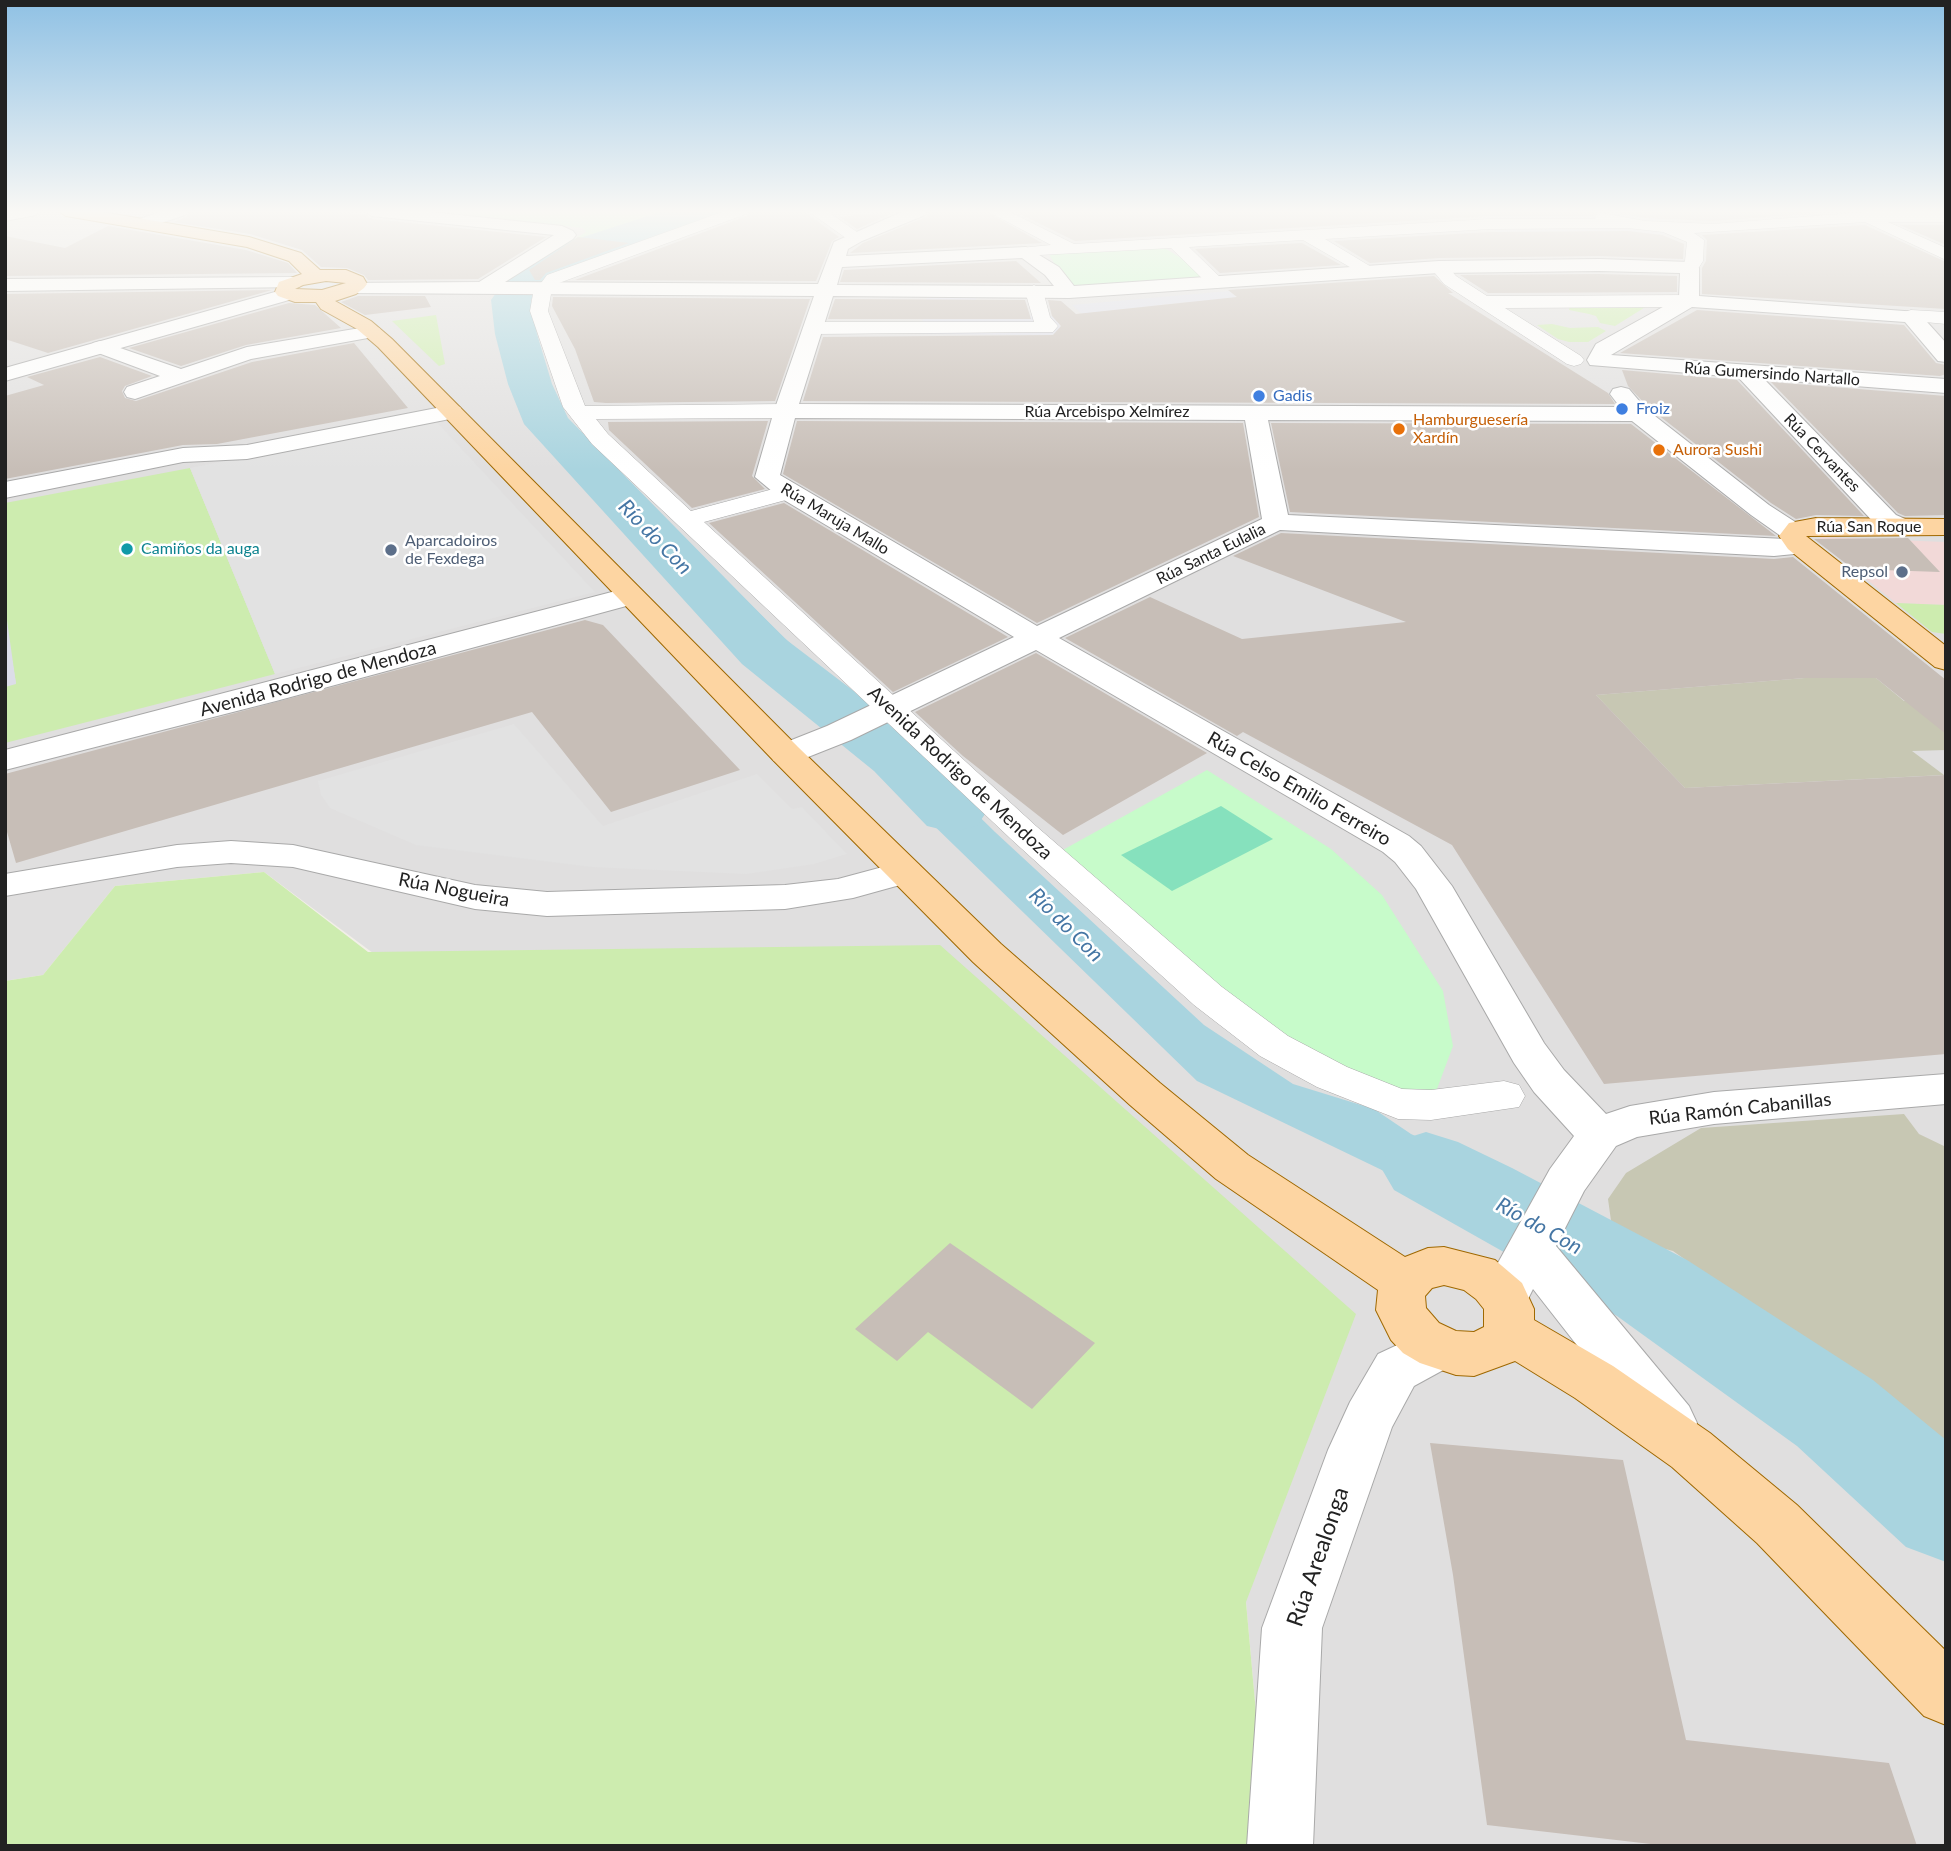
<!DOCTYPE html>
<meta charset="utf-8">
<style>
body{margin:0}
#map{position:relative;width:1951px;height:1851px;overflow:hidden;background:#f2efe8;font-family:Lato,sans-serif}
canvas{display:block}
.frame{position:absolute;inset:0;border:7px solid #222;pointer-events:none}
</style>
<div id="map">
<canvas width="1951" height="1851"></canvas>
<div class="frame"></div>
</div>
<script>
const g = document.querySelector('canvas').getContext('2d');
g.lineJoin = 'round';
function paint(path, color) { g.fillStyle = color; g.fill(path, 'evenodd'); }
const toPath = rows => new Path2D(rows.map(r => 'M' + r).join(''));
function strokePath(path, color, width, dash) { g.strokeStyle = color; g.lineWidth = width; g.lineCap = dash ? 'butt' : 'round'; g.setLineDash(dash || []); g.stroke(path); }
function label(font, color, halo, rows, align = 'center') {
  g.font = font + ' Lato,sans-serif'; g.lineWidth = 5; g.setLineDash([]); g.textBaseline = 'middle'; g.strokeStyle = halo; g.fillStyle = color; for (const [text, x, y, turn = 0] of rows) {
    g.save(); g.translate(x, y); g.rotate((+turn || 0) * Math.PI / 180); g.textAlign = isNaN(turn) ? turn : align; if (halo) g.strokeText(text, 0, 0); g.fillText(text, 0, 0); g.restore();
  }
}
paint(toPath([
 [5,211,1946,211,1946,1846,1268,1846,1246,1602,264,872,115,886,43,975,5,981]
]), '#e0dfdf');
paint(toPath([
 [1821,537,1945,542,1946,605,1896,603,1818,540]
]), '#f2d9d8');
paint(toPath([
 [1805,678,1876,678,1904,701,1946,698,1946,750,1912,751,1944,775,1685,788,1596,695],
 [1904,1114,1919,1134,1946,1147,1946,1443,1673,1251,1613,1235,1608,1199,1626,1173,1701,1128]
]), '#c7c7b3');
paint(toPath([
 [1570,306,1647,306,1615,326,1600,323,1596,316,1589,314,1569,310],
 [436,315,445,364,439,366,392,321],
 [1552,324,1570,328,1598,327,1606,331,1588,342,1569,342,1558,339,1537,325],
 [190,468,275,674,5,743,5,687,16,683,5,619,5,503],
 [1896,603,1946,605,1946,634,1932,632],
 [264,872,368,952,940,945,1356,1314,1246,1602,1268,1846,5,1846,5,981,43,975,115,886]
]), '#cdecaf');
paint(toPath([
 [437,211,673,211,569,248,561,247,586,232,583,228],
 [1158,244,1212,277,1066,286,1048,252],
 [1207,770,1331,849,1382,895,1443,991,1453,1046,1431,1105,1266,1042,1061,851]
]), '#c7fbca');
paint(toPath([
 [1221,806,1273,839,1172,891,1121,855]
]), '#86e1bd');
paint(toPath([
 [51,217,67,219,5,232,5,220],
 [433,418,595,592,275,674,190,468],
 [514,724,603,826,757,774,792,809,802,807,847,854,814,864,746,874,592,867,416,845,330,808,321,795,318,781]
]), '#e2e2e2');
paint(toPath([
 [1493,211,1603,211,1667,220,1668,228,1665,234,1496,232,1483,216],
 [1229,291,1243,303,1202,316,1186,302,1082,314,1072,305],
 [927,298,976,298,975,315,1058,316,1061,332,1050,335,920,334],
 [5,606,16,684,5,687]
]), '#dcdde8');
paint(toPath([
 [681,211,729,211,544,280,506,280,530,265],
 [498,294,532,295,530,302,533,337,555,403,565,418,664,519,624,529,527,417,511,382],
 [676,531,805,658,852,700,818,714,784,690,637,539],
 [892,731,995,832,1204,1025,1293,1084,1374,1109,1411,1134,1514,1181,1520,1215,1469,1212,1197,1081,889,782,862,745]
]), '#a9d4df');
paint(toPath([
 [663,211,714,211,709,218,560,269,541,283,531,300,537,334,552,384,568,418,784,638,922,743,977,796,987,811,977,826,952,832,927,826,874,771,742,664,524,424,508,384,495,334,491,300,514,268,534,253,663,211],
 [1426,1132,1458,1142,1512,1168,1687,1260,1873,1380,1946,1440,1946,1562,1906,1547,1797,1446,1617,1316,1394,1190,1380,1166,1394,1142,1426,1132]
]), '#a9d4df');
paint(toPath([
 [189,211,329,211,366,215,372,219,546,237,478,279,368,280,364,275,347,268,321,267,302,250,250,234,174,222,186,217],
 [751,211,803,211,839,237,832,241,816,281,575,280,747,216],
 [897,211,857,229,840,217],
 [929,211,985,211,1042,243,850,253,863,243,926,217],
 [1014,211,1600,211,1593,216,1490,216,1075,241],
 [1606,211,1845,211,1713,221,1645,218],
 [1865,225,1946,262,1946,309,1702,294,1702,268,1706,261,1707,240,1702,235],
 [1900,225,1946,225,1946,245],
 [108,226,246,250,288,263,297,273,5,276,5,236,65,248],
 [1628,231,1662,235,1684,244,1683,259,1599,256,1439,258,1370,263,1334,241,1490,232],
 [578,237,629,243,546,273,540,280,535,280,529,270],
 [1302,243,1341,265,1220,273,1195,249],
 [1016,261,1041,283,840,282,844,270],
 [1599,274,1677,276,1677,292,1488,293,1460,275],
 [1434,276,1453,293,1448,293,1608,393,1615,404,803,401,823,337,1053,335,1061,326,1052,316,1048,300,1061,301,1076,314,1237,297,1228,290],
 [272,290,48,353,5,339,5,294],
 [358,296,425,296,431,307,365,315,341,302],
 [553,297,810,299,775,401,606,403,594,402,575,349,552,306],
 [835,299,1025,300,1031,319,828,319],
 [289,303,315,305,341,328,246,345,181,366,129,348],
 [1697,310,1904,325,1936,363,1946,365,1946,374,1940,376,1620,353],
 [354,343,408,408,217,444,183,445,5,479,5,396,44,385,27,377,100,357,152,376,125,386,122,391,125,398,136,401,252,362],
 [1622,370,1737,380,1864,516,1816,515,1796,519,1771,503,1648,407,1628,386],
 [1771,382,1946,396,1946,515,1905,516,1898,513],
 [768,421,752,476,765,489,692,508,609,430,608,422],
 [797,421,1243,423,1259,517,1037,623,783,474],
 [1271,423,1631,424,1776,536,1290,512],
 [784,503,1008,637,893,692,709,523],
 [1281,533,1774,559,1793,557,1946,680,1946,734,1876,678,1805,678,1596,695,1685,788,1946,775,1946,1054,1604,1084,1452,845,1243,732,1237,736,1065,638,1150,597,1242,639,1406,622,1233,556],
 [1908,538,1940,572,1853,569,1814,539],
 [585,620,603,625,740,770,611,812,532,712,16,863,5,825,5,774],
 [1036,653,1207,753,1063,835,963,756,915,712],
 [950,1243,1095,1343,1032,1409,928,1332,897,1361,855,1329],
 [1430,1443,1623,1460,1686,1740,1889,1763,1917,1846,1668,1846,1487,1825,1453,1575]
]), '#c7beb7');
const pedestrian = toPath([
 [725,211,748,211,746,214,559,283,551,294,548,311,585,406,785,404,793,406,796,411,793,416,785,418,596,419,608,434,691,511,788,485,797,487,800,492,797,497,704,522,1036,826,1222,987,1288,1036,1347,1067,1402,1089,1431,1090,1504,1081,1519,1085,1525,1096,1519,1107,1431,1120,1398,1119,1317,1087,1260,1056,1194,1005,1012,840,592,444,563,407,530,311,533,294,547,275,725,211],
 [808,211,827,211,864,237,862,241,850,241,808,211],
 [987,211,1008,211,1074,244,1490,219,1595,219,1596,215,1602,213,1645,221,1713,224,1866,212,1946,212,1946,222,1888,222,1946,248,1946,260,1865,222,1694,233,1704,240,1703,261,1696,272,1690,273,1681,268,1685,261,1687,242,1663,232,1628,228,1490,229,1325,239,1373,268,1376,272,1373,276,1367,277,1303,240,1189,247,1226,283,1217,288,1211,287,1171,248,1020,256,1017,252,1020,248,1051,245,987,211],
 [1439,262,1445,263,1456,276,1487,296,1689,295,1698,301,1689,307,1505,308,1581,356,1584,360,1581,364,1574,366,1567,364,1444,284,1430,267,1439,262],
 [1034,285,1043,291,1050,317,1058,326,1053,332,813,334,803,328,813,322,1034,322,1025,291,1034,285],
 [1911,310,1946,312,1946,324,1904,320,1901,316,1904,312,1911,310]
]);
const minor = toPath([
 [5,211,38,211,36,215,5,221,5,211],
 [163,211,187,211,185,215,143,229,134,224,137,220,163,211],
 [364,211,421,211,562,226,573,231,576,235,573,239,505,282,818,284,834,242,904,211,927,211,925,215,862,241,848,249,846,256,1026,247,1059,267,1074,286,1439,261,1599,259,1690,262,1699,268,1699,296,1918,312,1946,343,1946,362,1938,361,1905,322,1692,307,1611,355,1946,379,1946,393,1764,379,1896,515,1912,522,1916,528,1912,534,1903,536,1878,527,1738,377,1590,365,1587,360,1596,344,1679,298,1680,273,1599,271,1439,273,1069,298,833,296,799,404,1620,407,1610,394,1613,389,1621,387,1629,389,1646,409,1769,505,1803,527,1807,533,1805,537,1811,543,1808,549,1794,554,1774,556,1280,530,1059,638,1409,836,1421,846,1452,886,1544,1043,1564,1070,1606,1114,1630,1106,1714,1092,1946,1074,1946,1104,1714,1124,1637,1137,1616,1146,1584,1191,1556,1246,1689,1406,1697,1423,1689,1440,1670,1446,1651,1440,1533,1289,1522,1311,1504,1317,1486,1311,1479,1297,1550,1169,1574,1136,1534,1092,1514,1063,1416,889,1395,862,1383,852,1036,650,851,740,798,761,786,764,774,761,769,754,774,747,827,726,1014,637,779,497,755,477,774,411,814,296,354,293,344,287,347,283,479,282,554,235,372,216,364,211],
 [1022,258,1045,275,1054,286,837,285,842,267,1022,258],
 [795,418,1245,420,1262,519,1037,626,780,475,795,418],
 [1268,420,1632,421,1751,515,1785,539,1288,515,1268,420],
 [292,277,299,279,302,283,299,287,5,291,5,279,292,277],
 [372,326,379,328,382,332,379,336,251,359,135,399,127,397,124,392,127,387,160,376,93,351,90,347,93,343,100,341,181,369,247,347,372,326],
 [452,405,460,407,463,412,460,417,247,459,183,462,5,498,5,482,183,448,247,445,452,405],
 [631,587,641,590,645,596,641,602,276,701,5,770,5,750,631,587],
 [231,841,293,845,475,885,547,892,785,885,838,879,905,861,918,864,923,872,918,880,853,898,785,909,547,916,475,909,293,867,231,863,177,867,5,896,5,874,177,845,231,841],
 [1438,1326,1456,1333,1464,1348,1456,1363,1414,1386,1392,1427,1322,1628,1313,1846,1247,1846,1262,1628,1328,1450,1350,1402,1378,1354,1438,1326]
]);
const tertiary = toPath([
 [289,288,299,294,296,298,5,381,5,368,289,288]
]);
const primary = toPath([
 [58,211,96,211,249,237,301,253,320,270,346,270,363,277,367,284,364,288,356,294,335,301,371,321,392,339,798,747,1001,944,1160,1083,1248,1155,1405,1257,1428,1248,1444,1247,1495,1260,1522,1283,1534,1309,1534,1320,1613,1366,1710,1433,1797,1505,1946,1651,1946,1725,1924,1716,1757,1543,1672,1467,1575,1398,1515,1361,1474,1376,1456,1375,1420,1363,1403,1353,1391,1340,1376,1310,1378,1290,1216,1179,1130,1105,973,962,774,761,378,347,357,329,321,309,316,302,295,302,278,296,275,292,279,282,302,274,289,261,247,247,66,216,58,211],
 [326,281,346,283,322,290,295,289,303,285,326,281],
 [1444,1285,1464,1290,1476,1299,1484,1309,1484,1327,1474,1332,1456,1331,1439,1323,1426,1308,1425,1296,1432,1288,1444,1285],
 [1816,518,1946,519,1946,535,1806,536,1946,646,1946,670,1935,667,1788,549,1779,536,1789,523,1816,518]
]);
strokePath(pedestrian, '#a9a9a9', 1);
strokePath(minor, '#a9a9a9', 2);
strokePath(tertiary, '#a9a9a9', 2);
strokePath(primary, '#9f6800', 2);
paint(pedestrian, '#fff');
paint(minor, '#fff');
paint(tertiary, '#fff');
paint(primary, '#fdd5a2');
const sky = g.createLinearGradient(0, 0, 0, 470);
sky.addColorStop(0, '#8fc1e4');
sky.addColorStop(0.45, '#f9f8f5');
sky.addColorStop(1, '#f9f8f500');
g.fillStyle = sky;
g.fillRect(0, 0, 1951, 470);
for (const [x, y, r, color] of [
 [1259,396,7,"#3f7fe0"],
 [1622,409,7,"#3f7fe0"],
 [1399,429,7,"#e8710a"],
 [1659,450,7,"#e8710a"],
 [127,549,7,"#0f9aa8"],
 [391,550,7,"#5c6f8a"],
 [1902,572,7,"#5c6f8a"]
]) { const dot = new Path2D(); dot.arc(x, y, r, 0, 2 * Math.PI); g.fillStyle = color; g.fill(dot); strokePath(dot, '#fff', 2.5); }
label('16px', '#222', '#fff', [
 ["Rúa Gumersindo Nartallo",1772,374,4],
 ["Rúa Arcebispo Xelmírez",1107,412],
 ["Rúa Cervantes",1822,453,46],
 ["Rúa Maruja Mallo",835,519,31],
 ["Rúa San Roque",1869,527],
 ["Rúa Santa Eulalia",1211,554,-26]
]);
label('16px', '#366cbe', '#fff', [
 ["Gadis",1273,396],
 ["Froiz",1636,409]
], 'left');
label('16px', '#c56008', '#fff', [
 ["Hamburguesería",1413,420],
 ["Xardín",1413,438],
 ["Aurora Sushi",1673,450]
], 'left');
label('16px', '#4e5e75', '#fff', [
 ["Aparcadoiros",405,541],
 ["de Fexdega",405,559],
 ["Repsol",1888,572,"right"]
], 'left');
label('16px', '#0d838f', '#fff', [
 ["Camiños da auga",141,549]
], 'left');
label('19px', '#222', '#fff', [
 ["Avenida Rodrigo de Mendoza",318,679,-15],
 ["Avenida Rodrigo de Mendoza",960,773,43],
 ["Rúa Celso Emilio Ferreiro",1299,789,30],
 ["Rúa Nogueira",454,890,11],
 ["Rúa Ramón Cabanillas",1740,1109,-6]
]);
label('italic 21px', '#4576a4', '#fff', [
 ["Río do Con",655,537,46],
 ["Río do Con",1066,925,45],
 ["Río do Con",1539,1226,29]
]);
label('23px', '#222', '#fff', [
 ["Rúa Arealonga",1318,1557,-71]
]);
</script>
